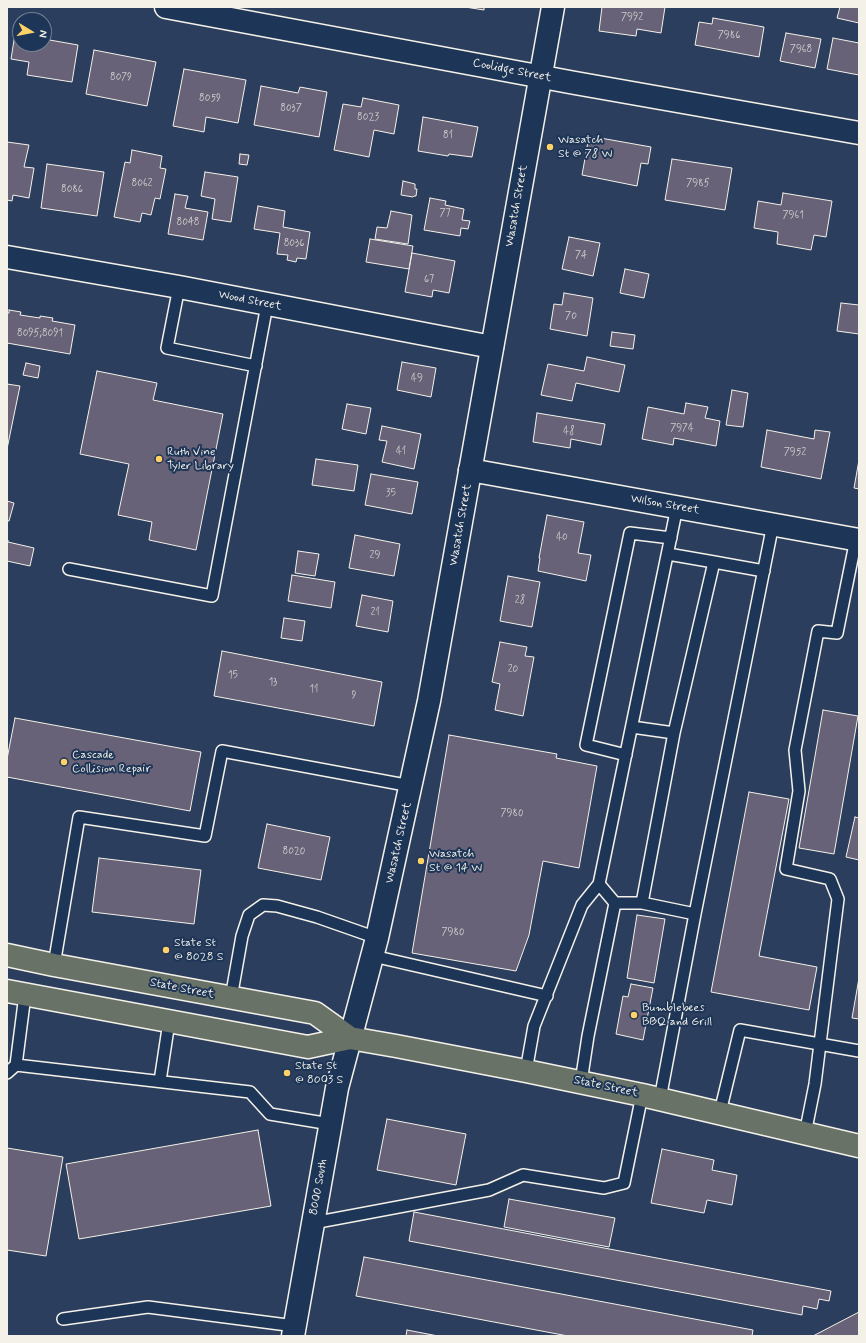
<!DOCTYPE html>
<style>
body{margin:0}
#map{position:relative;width:866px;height:1343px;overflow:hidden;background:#2c3e5e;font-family:Mynerve,sans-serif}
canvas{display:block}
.frame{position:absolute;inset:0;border:8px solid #f4f1e8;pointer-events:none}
.north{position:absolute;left:12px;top:12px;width:40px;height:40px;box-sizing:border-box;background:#1d3557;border:1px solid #738091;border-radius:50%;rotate:100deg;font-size:11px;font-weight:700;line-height:16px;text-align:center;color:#f4f1e8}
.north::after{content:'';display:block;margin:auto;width:14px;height:18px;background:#ffd166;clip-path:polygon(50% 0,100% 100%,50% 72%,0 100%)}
</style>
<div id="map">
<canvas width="866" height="1343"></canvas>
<div class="frame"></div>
<div class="north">N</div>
</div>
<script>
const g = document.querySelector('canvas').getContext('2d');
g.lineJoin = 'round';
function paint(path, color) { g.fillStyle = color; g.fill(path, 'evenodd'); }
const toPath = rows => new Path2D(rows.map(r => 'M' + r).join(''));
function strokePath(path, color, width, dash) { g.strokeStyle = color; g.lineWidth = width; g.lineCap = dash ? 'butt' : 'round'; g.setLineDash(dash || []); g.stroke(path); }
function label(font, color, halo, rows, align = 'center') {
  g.font = font + ' Mynerve,sans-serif'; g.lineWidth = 4; g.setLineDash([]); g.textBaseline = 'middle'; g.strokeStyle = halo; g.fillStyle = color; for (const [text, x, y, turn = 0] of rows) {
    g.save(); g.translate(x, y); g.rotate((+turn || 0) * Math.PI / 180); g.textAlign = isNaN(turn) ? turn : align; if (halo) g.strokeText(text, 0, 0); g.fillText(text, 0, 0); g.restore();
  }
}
const building = toPath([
 [465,7,484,7,484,10,465,7],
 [602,7,665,7,661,33,637,29,636,36,599,31,602,7],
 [840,7,859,7,859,23,837,18,840,7],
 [713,18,764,27,759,57,695,45,699,22,712,24,713,18],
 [786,33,821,39,815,68,780,61,786,33],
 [15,34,20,35,20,44,44,44,44,39,78,45,72,82,27,75,29,62,11,59,15,34],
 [833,38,859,43,859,75,827,69,833,38],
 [94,50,156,62,147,106,86,94,94,50],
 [184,69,246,80,238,123,206,117,204,132,173,126,184,69],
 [261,86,298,93,300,87,327,92,319,137,254,125,261,86],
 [363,98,399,105,394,134,374,130,369,157,334,150,343,104,361,107,363,98],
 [423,117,478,127,472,157,449,154,448,156,418,151,423,117],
 [589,136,651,147,648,164,641,163,637,186,582,175,589,136],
 [7,142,29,145,24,167,34,168,29,198,13,195,12,201,7,200,7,142],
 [132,150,162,156,160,168,166,169,160,199,155,198,151,215,142,213,140,222,114,217,125,162,130,163,132,150],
 [240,154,249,155,247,165,239,164,240,154],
 [672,159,732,168,725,210,665,200,672,159],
 [47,164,104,172,97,216,41,208,47,164],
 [205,172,238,177,231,222,212,219,215,199,201,196,205,172],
 [403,181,415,184,415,189,417,189,416,196,414,196,413,197,401,195,403,181],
 [783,193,832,201,826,237,814,235,811,250,777,244,778,232,754,228,758,201,781,205,783,193],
 [175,194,188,196,185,208,208,212,203,240,168,234,175,194],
 [430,198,446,201,445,205,464,209,462,220,470,221,468,229,461,228,460,236,424,230,430,198],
 [258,206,285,211,283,227,310,232,306,259,297,258,296,262,287,260,288,255,277,254,280,233,254,229,258,206],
 [391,211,412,215,408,244,375,239,377,227,387,228,391,211],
 [569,237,600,243,593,276,562,269,569,237],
 [370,239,413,246,409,269,366,262,370,239],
 [412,253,455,261,449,293,433,290,432,297,405,292,412,253],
 [625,269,649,274,644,298,620,293,625,269],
 [564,293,593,298,587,336,550,329,554,304,562,305,564,293],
 [841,303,859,305,859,334,837,331,841,303],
 [9,310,21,312,20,315,40,318,40,316,53,318,52,321,75,325,70,354,7,343,7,313,9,313,9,310],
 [612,332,635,335,633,349,610,346,612,332],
 [587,357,625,365,619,392,576,383,572,401,541,395,548,364,584,371,587,357],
 [402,362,436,368,431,397,397,390,402,362],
 [26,363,40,366,38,378,23,375,26,363],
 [97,371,157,383,153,400,223,414,196,550,149,540,152,522,118,515,129,464,80,454,97,371],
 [7,384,20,386,7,449,7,384],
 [732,390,748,393,743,427,726,425,732,390],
 [686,403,708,407,705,418,720,421,716,446,674,438,673,445,642,439,648,407,684,414,686,403],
 [347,404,371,408,366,434,342,429,347,404],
 [537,413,605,424,601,445,571,439,570,448,533,442,537,413],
 [382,426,421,434,414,469,382,462,387,441,379,440,382,426],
 [767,430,814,439,815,430,830,432,821,479,761,467,767,430],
 [316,459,358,465,354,491,312,485,316,459],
 [859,460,859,489,854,488,859,460],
 [371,474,418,482,412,514,365,505,371,474],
 [7,501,14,503,9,521,7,521,7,501],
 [547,515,584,522,578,553,591,555,586,581,538,571,540,558,539,558,547,515],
 [355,535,400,544,394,576,349,568,355,535],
 [7,540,8,540,8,542,34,548,30,566,7,561,7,540],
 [298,551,319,554,315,576,295,573,298,551],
 [292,575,335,582,331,608,288,601,292,575],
 [508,576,540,582,532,627,500,621,508,576],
 [362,595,393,601,388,632,356,626,362,595],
 [284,618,305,621,302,641,281,638,284,618],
 [500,642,527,647,525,656,534,657,523,716,495,710,500,684,492,682,500,642],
 [222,651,382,682,374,726,214,696,222,651],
 [823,710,858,716,834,854,799,848,823,710],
 [15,718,201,752,190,811,7,777,7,759,15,718],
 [449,735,557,754,556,758,597,766,579,868,543,861,529,935,516,971,412,953,449,735],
 [749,792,789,799,759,956,817,967,809,1010,711,992,749,792],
 [855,817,859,818,859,860,846,857,855,817],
 [267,824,330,837,321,880,258,868,267,824],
 [99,858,201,870,194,924,92,912,99,858],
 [637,915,665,919,654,983,627,978,637,915],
 [859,978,859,1019,852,1018,859,978],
 [631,984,653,988,643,1040,616,1034,623,996,628,997,631,984],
 [387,1119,466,1134,456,1185,377,1170,387,1119],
 [258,1130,271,1206,79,1239,66,1164,258,1130],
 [7,1148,63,1157,46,1256,7,1250,7,1148],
 [662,1149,714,1160,712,1170,737,1175,732,1205,707,1200,704,1213,651,1203,662,1149],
 [509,1199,615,1218,609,1247,504,1227,509,1199],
 [414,1212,831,1291,829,1301,819,1299,817,1309,803,1306,802,1315,409,1241,414,1212],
 [364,1257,753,1330,752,1336,568,1336,356,1296,364,1257],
 [859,1312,859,1336,813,1336,859,1312],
 [407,1330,438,1336,406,1336,407,1330]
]);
paint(building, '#686278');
strokePath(building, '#f4f1e8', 1);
const service = toPath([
 [179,287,167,348,256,366],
 [668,554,714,562],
 [69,569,212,596,267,305],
 [632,727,674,733],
 [626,755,586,745,630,533,671,538],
 [599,884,615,903],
 [615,903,642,903,695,914],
 [642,903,674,733,714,562,764,571],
 [373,956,547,996],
 [54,965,79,817,205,836,222,751,411,786],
 [231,998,242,936,249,915,263,905,277,906,317,917,377,938],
 [16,1065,25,995],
 [526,1071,534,1026,582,905,599,884,677,507],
 [7,1073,16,1065,250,1092,270,1114,330,1124],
 [160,1081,169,1022],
 [581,1082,588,1036,615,903],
 [660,1099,695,914,773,524],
 [720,1112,740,1030,859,1051],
 [805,1134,815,1084,838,899,830,879,786,869,799,791,795,750,818,631,837,633,856,539],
 [313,1223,489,1190,523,1175,604,1188,624,1183,642,1095],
 [63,1319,148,1307,295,1326]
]);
const minor = toPath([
 [166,7,575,83,859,133],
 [7,257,179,287,492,347],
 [470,470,859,540]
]);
const tertiary = toPath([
 [293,1336,337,1088,377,938,429,701,553,7]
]);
const primary = toPath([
 [7,955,54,965,315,1013,350,1038],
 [7,991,308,1047,350,1038,396,1046,526,1071,642,1095,859,1146]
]);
strokePath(service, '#f4f1e8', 14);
strokePath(minor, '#f4f1e8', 25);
strokePath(tertiary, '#f4f1e8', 25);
strokePath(primary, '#f4f1e8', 25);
strokePath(service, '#1d3557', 11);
strokePath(minor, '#1d3557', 22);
strokePath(tertiary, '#1d3557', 22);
strokePath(primary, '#697266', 22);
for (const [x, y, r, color] of [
 [550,147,4,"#ffd166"],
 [159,459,4,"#ffd166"],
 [64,762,4,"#ffd166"],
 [421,861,4,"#ffd166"],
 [166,950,4,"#ffd166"],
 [634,1015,4,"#ffd166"],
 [287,1073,4,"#ffd166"]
]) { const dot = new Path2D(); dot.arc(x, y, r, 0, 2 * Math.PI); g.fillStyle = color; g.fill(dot); strokePath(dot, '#1d3557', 1.5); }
label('10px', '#d1cdcc', null, [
 ["7992",632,18],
 ["7986",729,36],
 ["7968",801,50],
 ["8079",121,78],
 ["8059",210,99],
 ["8037",291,109],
 ["8023",368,118],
 ["81",448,136],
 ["8062",142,184],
 ["7985",698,184],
 ["8086",72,190],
 ["77",445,214],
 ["7961",793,216],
 ["8048",188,223],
 ["8036",294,244],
 ["74",581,256],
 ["67",429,280],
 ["70",571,317],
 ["8095;8091",40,334],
 ["49",417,379],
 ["7974",682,429],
 ["48",569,432],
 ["41",401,452],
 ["7952",795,453],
 ["35",391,494],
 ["40",562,538],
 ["29",375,556],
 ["28",520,601],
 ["21",375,613],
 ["20",513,670],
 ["15",233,676],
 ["13",273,683],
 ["11",314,690],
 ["9",354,696],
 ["7980",512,814],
 ["8020",294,852],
 ["7980",453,933]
]);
label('12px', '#f4f1e8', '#1d3557', [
 ["Coolidge Street",512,71,11],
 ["Wasatch Street",517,206,-80],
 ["Wood Street",250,301,11],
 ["Wilson Street",665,505,10],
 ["Wasatch Street",461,525,-80],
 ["Wasatch Street",399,843,-77],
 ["State Street",182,989,11],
 ["State Street",606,1087,12],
 ["8000 South",319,1187,-80]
]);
label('12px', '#f4f1e8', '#1d3557', [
 ["Wasatch",558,140],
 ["St @ 78 W",558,154],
 ["Ruth Vine",167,452],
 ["Tyler Library",167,466],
 ["Cascade",72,755],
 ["Collision Repair",72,769],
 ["Wasatch",429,854],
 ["St @ 14 W",429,868],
 ["State St",174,943],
 ["@ 8028 S",174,957],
 ["Bumblebees",642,1008],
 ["BBQ and Grill",642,1022],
 ["State St",295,1066],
 ["@ 8003 S",295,1080]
], 'left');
</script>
